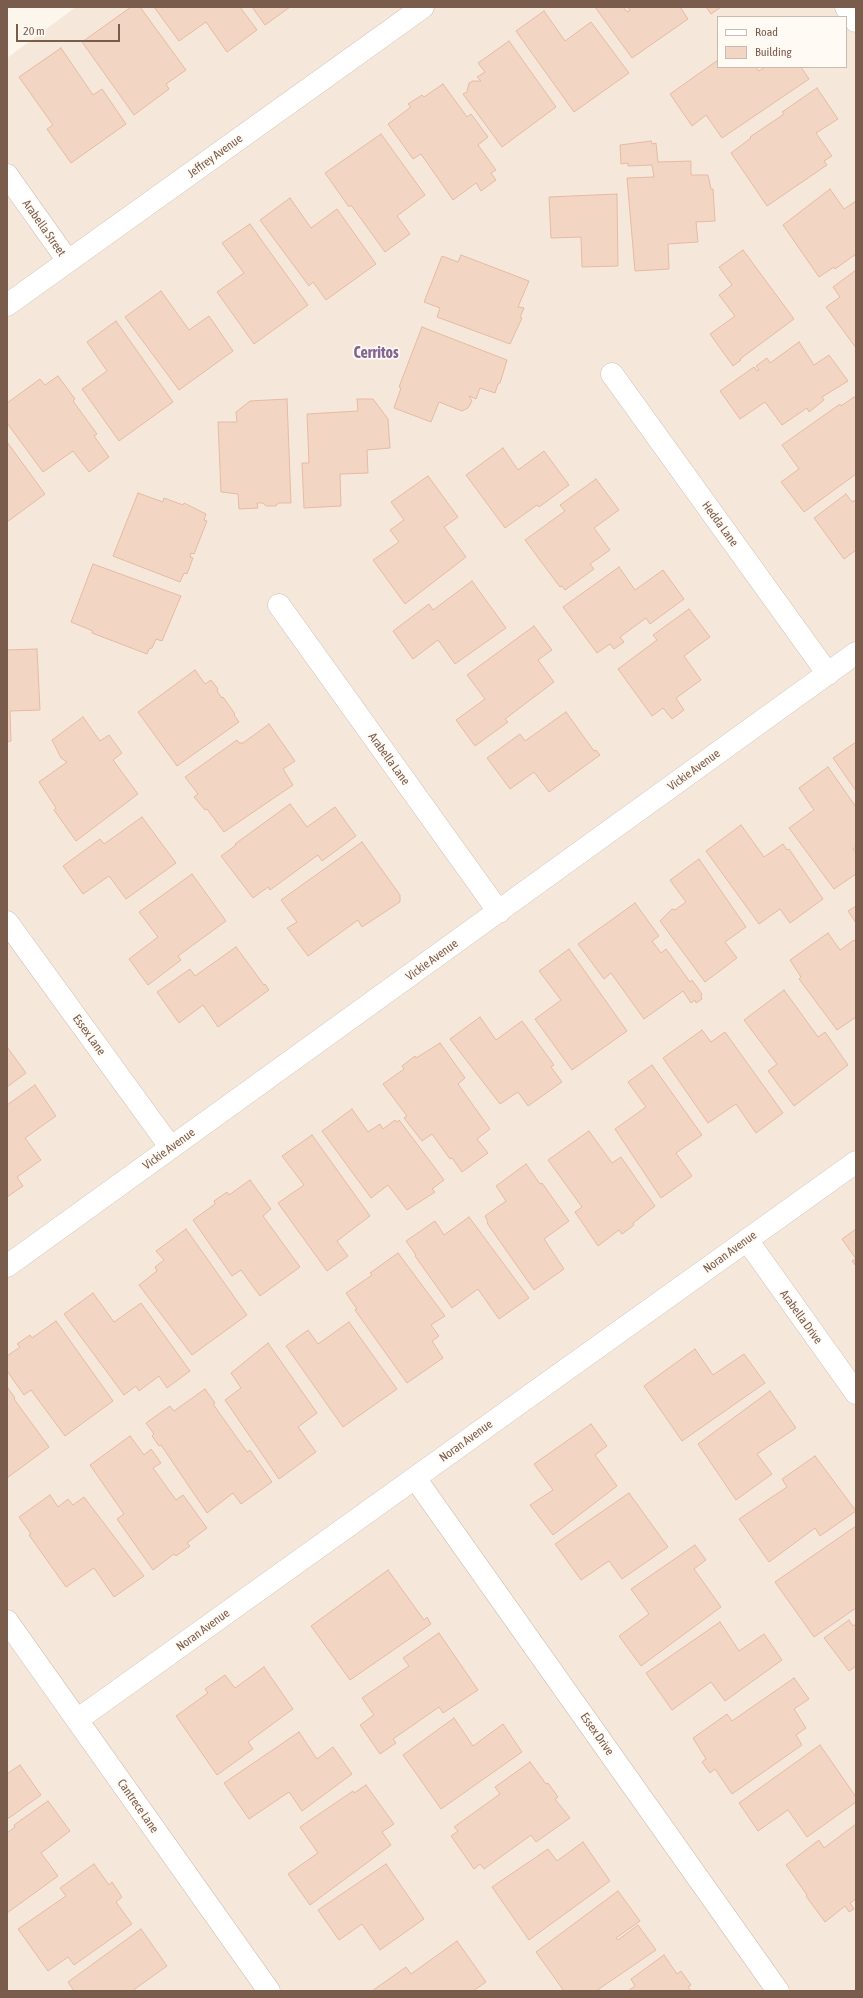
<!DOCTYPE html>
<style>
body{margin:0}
#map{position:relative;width:863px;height:1998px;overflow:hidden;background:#fdf6ec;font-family:"Asap Condensed",sans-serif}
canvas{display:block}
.frame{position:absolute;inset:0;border:8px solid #7a5c4d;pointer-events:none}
.legend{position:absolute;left:717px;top:16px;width:130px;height:52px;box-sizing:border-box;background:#fffaf3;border:1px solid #cabbb1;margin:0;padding:5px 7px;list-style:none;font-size:12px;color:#7a5c4d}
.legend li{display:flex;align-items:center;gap:8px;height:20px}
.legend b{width:20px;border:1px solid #cabbb1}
.scale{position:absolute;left:16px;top:24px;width:104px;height:18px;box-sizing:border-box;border:2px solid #7a5c4d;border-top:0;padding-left:5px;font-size:12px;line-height:14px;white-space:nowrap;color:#7a5c4d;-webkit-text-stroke:3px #fffaf3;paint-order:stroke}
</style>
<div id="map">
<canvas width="863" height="1998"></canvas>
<div class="frame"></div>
<ul class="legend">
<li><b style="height:5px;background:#fff"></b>Road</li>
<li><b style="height:11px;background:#f3d5c3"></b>Building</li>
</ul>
<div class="scale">20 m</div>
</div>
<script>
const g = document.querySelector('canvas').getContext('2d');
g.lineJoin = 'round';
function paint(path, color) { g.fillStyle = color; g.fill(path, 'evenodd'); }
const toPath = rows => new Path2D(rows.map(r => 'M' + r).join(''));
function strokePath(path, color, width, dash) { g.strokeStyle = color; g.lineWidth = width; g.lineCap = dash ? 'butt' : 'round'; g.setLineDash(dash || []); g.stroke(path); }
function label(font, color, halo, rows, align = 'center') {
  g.font = font + ' "Asap Condensed",sans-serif'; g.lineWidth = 3.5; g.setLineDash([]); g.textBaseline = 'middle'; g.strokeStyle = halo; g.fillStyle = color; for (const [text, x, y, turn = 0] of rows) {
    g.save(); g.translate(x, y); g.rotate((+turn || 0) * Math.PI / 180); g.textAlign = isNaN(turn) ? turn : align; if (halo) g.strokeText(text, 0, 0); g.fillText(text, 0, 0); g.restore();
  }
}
paint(toPath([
 [76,7,856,7,856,1991,7,1991,7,58],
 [718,17,846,17,846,67,718,67]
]), '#f5e8da');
const building = toPath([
 [131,7,140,7,186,70,166,84,169,89,134,115,82,42,131,7],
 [154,7,240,7,257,30,227,52,206,22,179,41,154,7],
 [252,7,290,7,265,25,252,7],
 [595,7,623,7,627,12,630,10,628,7,680,7,688,19,632,58,595,7],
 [706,7,721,7,711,14,706,7],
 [544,11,565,41,591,22,629,73,574,112,516,31,544,11],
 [509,41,556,107,502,147,463,94,467,92,469,83,473,81,481,81,477,77,485,72,478,63,509,41],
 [61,48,93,95,102,89,126,124,71,163,47,129,53,125,19,77,61,48],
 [718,60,718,67,756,67,759,71,765,67,801,67,809,79,722,138,706,115,692,126,670,94,718,60],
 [443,84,467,117,471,114,488,137,478,145,496,170,491,173,496,180,481,191,476,183,453,200,421,154,413,159,388,124,411,107,408,104,422,95,424,97,443,84],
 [817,88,838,119,816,133,832,156,824,161,827,165,767,206,731,153,751,138,750,137,784,114,782,112,817,88],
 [381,134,425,195,397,216,410,234,385,252,351,205,349,207,325,173,381,134],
 [651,141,652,144,656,143,658,162,691,161,691,175,708,175,711,189,713,189,715,221,696,222,698,242,668,244,669,269,635,271,627,178,654,177,652,165,628,166,628,163,621,164,620,145,651,141],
 [830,189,844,209,856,201,856,254,835,269,834,267,819,277,783,225,830,189],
 [617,194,618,266,582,267,581,237,551,238,549,197,617,194],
 [290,198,311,228,337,209,376,264,326,300,313,282,309,286,260,220,290,198],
 [250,224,308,305,254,344,217,292,244,273,222,243,250,224],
 [743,250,794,319,740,359,741,360,733,366,710,334,735,316,719,295,732,285,719,267,743,250],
 [461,255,529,281,518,307,524,308,520,317,522,318,510,344,437,317,440,308,424,302,442,256,458,262,461,255],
 [856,270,856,348,826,307,840,297,833,287,856,270],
 [161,291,189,330,209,316,233,351,179,390,125,317,161,291],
 [116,321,173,402,119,441,82,389,107,371,87,342,116,321],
 [422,327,507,360,500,383,498,384,495,393,480,388,476,399,469,396,472,401,468,408,462,411,439,402,431,422,394,408,401,388,399,387,422,327],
 [799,342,814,365,829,355,848,381,822,397,824,400,809,412,807,408,782,425,765,402,740,419,720,391,754,367,757,371,759,370,756,366,767,358,770,363,799,342],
 [58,376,75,399,73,401,97,434,94,436,109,457,89,472,73,451,43,472,7,423,7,403,40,379,45,385,58,376],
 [854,397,856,399,856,474,804,512,781,482,799,469,782,445,840,404,841,406,854,397],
 [287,399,291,503,278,503,276,506,266,506,263,503,257,503,258,508,239,509,238,494,221,492,218,422,237,422,236,412,250,401,287,399],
 [357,399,373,399,388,419,390,448,367,450,368,473,340,474,341,506,304,508,302,463,309,463,307,414,358,411,357,399],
 [7,442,45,494,7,522,7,442],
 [503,448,518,470,544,451,569,485,539,507,537,505,505,528,466,475,503,448],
 [428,476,458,517,444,527,466,557,405,604,373,560,399,542,390,530,404,520,391,502,428,476],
 [596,479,619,510,594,528,610,550,590,564,594,569,565,590,562,586,560,587,525,540,565,511,560,505,596,479],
 [138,493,163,502,164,498,183,505,184,503,206,514,204,520,207,521,194,554,191,553,190,557,193,558,187,574,184,573,180,582,113,556,138,493],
 [846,494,852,502,856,500,856,550,844,559,814,518,846,494],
 [93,564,181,596,162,641,156,639,152,648,149,649,147,654,92,633,93,631,71,622,93,564],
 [619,567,635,590,663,570,684,599,650,624,646,618,620,637,624,642,614,649,610,644,597,653,563,607,619,567],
 [472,581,506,628,455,664,438,640,413,659,393,631,429,604,433,610,472,581],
 [689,609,710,637,684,656,701,680,676,698,684,710,672,719,663,708,652,716,618,669,657,640,653,635,689,609],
 [534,626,552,650,538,660,554,682,505,719,508,722,475,746,456,720,485,699,467,675,534,626],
 [37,649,40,710,10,711,11,741,7,742,7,650,37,649],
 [195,670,205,684,211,680,218,689,217,691,222,698,223,697,235,714,234,715,239,722,177,766,138,712,195,670],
 [566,712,594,751,596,750,600,755,549,792,534,772,510,789,487,758,520,734,525,741,566,712],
 [83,717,100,741,109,735,122,753,113,760,138,794,76,841,54,810,56,808,39,782,67,762,61,758,52,740,83,717],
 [269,724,295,761,283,769,293,785,224,832,207,809,205,810,194,797,198,794,185,777,237,740,239,743,243,743,269,724],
 [856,742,856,791,833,758,856,742],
 [828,767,856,807,856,847,853,849,856,853,856,874,834,889,789,828,814,810,799,788,828,767],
 [290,804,307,827,335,807,356,836,322,861,318,855,270,890,268,887,253,898,221,856,236,845,235,844,290,804],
 [142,817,176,863,126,899,109,876,83,894,63,866,100,839,104,844,142,817],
 [741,825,764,857,783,844,787,850,789,849,823,899,790,923,780,909,759,924,706,851,741,825],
 [362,842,400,895,400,902,362,927,358,920,308,956,287,928,297,922,281,900,362,842],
 [699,859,746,927,725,942,737,958,705,982,660,921,672,909,675,910,686,902,670,880,699,859],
 [192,874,226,921,178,956,181,960,148,985,129,959,158,937,139,912,192,874],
 [635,903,659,936,652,941,661,953,666,949,690,982,692,980,702,994,701,996,702,999,696,1003,695,1000,691,1003,683,991,644,1019,611,973,604,979,578,944,635,903],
 [856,906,856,923,848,911,856,906],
 [828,933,840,950,854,940,856,943,856,1017,837,1030,799,979,801,977,790,960,828,933],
 [236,947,264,985,265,984,269,990,218,1027,203,1005,179,1023,157,992,190,969,195,976,236,947],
 [569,949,627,1031,572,1070,535,1019,561,1000,539,971,569,949],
 [784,990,818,1037,825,1032,848,1065,794,1106,768,1071,777,1064,744,1020,784,990],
 [480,1017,496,1040,522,1021,554,1065,551,1067,562,1082,528,1106,518,1092,500,1104,450,1039,480,1017],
 [702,1030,711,1042,725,1032,783,1113,756,1133,736,1104,708,1123,663,1058,702,1030],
 [440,1043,465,1078,458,1084,490,1129,477,1139,488,1153,462,1172,452,1158,450,1159,432,1134,422,1141,404,1118,407,1116,383,1084,404,1069,402,1066,415,1056,416,1058,440,1043],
 [7,1047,26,1073,7,1087,7,1047],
 [652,1065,702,1135,676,1153,692,1176,661,1198,615,1129,646,1107,628,1082,652,1065],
 [35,1085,56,1116,25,1138,41,1160,17,1177,23,1186,7,1197,7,1105,35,1085],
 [352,1109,368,1132,380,1124,383,1129,395,1120,397,1122,399,1120,444,1180,432,1189,435,1192,407,1210,388,1185,371,1198,322,1131,352,1109],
 [589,1131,612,1163,621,1157,655,1206,633,1223,634,1225,622,1234,619,1230,598,1246,575,1212,582,1207,548,1160,589,1131],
 [312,1135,370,1216,337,1241,348,1256,327,1271,278,1203,304,1185,282,1156,312,1135],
 [526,1164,540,1184,542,1183,569,1221,544,1239,564,1269,534,1290,487,1223,488,1222,485,1216,506,1201,496,1186,526,1164],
 [250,1180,271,1209,263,1216,300,1267,260,1296,241,1270,232,1276,193,1220,215,1204,214,1201,227,1192,229,1195,250,1180],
 [469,1217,529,1298,499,1319,478,1289,452,1308,415,1256,416,1255,406,1241,435,1221,444,1235,469,1217],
 [186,1229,247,1315,192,1355,139,1285,157,1271,155,1267,164,1260,156,1251,186,1229],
 [856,1229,856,1266,852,1261,856,1259,842,1239,856,1229],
 [398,1253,445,1316,431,1325,439,1336,432,1341,443,1358,407,1383,355,1310,357,1309,346,1293,372,1275,370,1273,398,1253],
 [93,1293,114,1322,141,1303,190,1371,167,1388,159,1376,139,1391,136,1386,124,1395,64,1314,93,1293],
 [56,1321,113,1401,65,1436,31,1390,24,1395,7,1371,7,1356,20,1347,17,1344,30,1335,32,1338,56,1321],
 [349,1322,397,1389,343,1427,286,1346,308,1330,318,1344,349,1322],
 [268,1343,317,1413,298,1427,316,1452,279,1479,225,1400,241,1388,231,1373,268,1343],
 [695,1349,713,1375,744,1354,765,1383,682,1441,644,1386,695,1349],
 [7,1387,15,1398,14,1399,49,1447,7,1478,7,1387],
 [205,1389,215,1403,213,1404,247,1452,250,1450,272,1482,241,1504,233,1493,207,1513,161,1445,159,1446,152,1436,154,1434,146,1423,170,1406,174,1411,205,1389],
 [770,1391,796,1428,757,1454,772,1474,736,1500,698,1444,770,1391],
 [591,1424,607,1446,595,1455,617,1486,553,1535,530,1505,553,1490,534,1464,591,1424],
 [130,1436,144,1455,151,1449,161,1463,153,1468,176,1500,183,1495,207,1528,187,1543,190,1546,176,1556,174,1554,153,1570,117,1519,124,1514,90,1465,130,1436],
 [815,1456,856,1511,820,1536,815,1528,769,1562,739,1519,787,1487,782,1479,815,1456],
 [629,1493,668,1547,622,1579,609,1561,581,1580,555,1544,629,1493],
 [50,1495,58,1507,68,1499,73,1505,84,1497,144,1576,114,1597,94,1568,66,1587,29,1535,31,1534,19,1517,50,1495],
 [856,1526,856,1608,814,1637,775,1582,856,1526],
 [695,1545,706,1560,694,1569,721,1607,641,1666,619,1636,649,1614,631,1589,695,1545],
 [388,1570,424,1620,427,1617,431,1624,350,1680,311,1626,388,1570],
 [849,1620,853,1626,856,1624,856,1666,849,1671,824,1638,849,1620],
 [720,1622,739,1651,764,1634,782,1660,725,1701,711,1682,672,1710,646,1673,720,1622],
 [439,1633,478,1690,443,1713,439,1707,393,1739,396,1743,380,1754,360,1725,374,1715,362,1698,409,1666,403,1658,439,1633],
 [264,1667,293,1709,248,1742,253,1749,217,1775,176,1716,208,1693,205,1689,225,1675,235,1688,264,1667],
 [794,1678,809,1699,794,1709,806,1728,796,1735,802,1745,732,1794,715,1769,710,1773,702,1762,706,1759,693,1738,727,1714,732,1721,794,1678],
 [454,1718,473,1746,503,1724,522,1752,441,1809,403,1755,454,1718],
 [299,1732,317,1759,333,1747,352,1774,302,1811,289,1792,249,1819,224,1783,299,1732],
 [820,1745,856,1797,856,1802,807,1837,788,1810,758,1831,739,1803,820,1745],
 [530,1762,546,1784,548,1783,558,1797,555,1799,570,1818,536,1842,531,1835,484,1869,480,1864,474,1869,451,1836,458,1831,454,1827,500,1794,495,1787,530,1762],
 [20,1765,41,1795,9,1818,7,1817,7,1774,20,1765],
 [366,1785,394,1824,382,1832,391,1845,310,1905,288,1874,318,1853,300,1827,353,1791,354,1793,366,1785],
 [48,1801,70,1831,41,1853,58,1876,7,1913,7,1833,15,1827,14,1825,48,1801],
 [856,1824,856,1899,850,1903,854,1909,849,1912,845,1906,825,1922,806,1896,807,1895,786,1865,819,1840,824,1848,856,1824],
 [583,1842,610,1881,529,1940,492,1887,548,1849,557,1861,583,1842],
 [94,1864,109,1885,112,1882,122,1897,116,1902,132,1924,74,1965,68,1957,48,1971,18,1929,66,1896,60,1888,94,1864],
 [386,1864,424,1919,380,1950,362,1924,339,1940,318,1910,386,1864],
 [618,1891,640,1921,616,1938,618,1940,638,1925,656,1950,596,1991,564,1991,536,1952,618,1891],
 [141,1929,167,1966,132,1991,74,1991,68,1982,141,1929],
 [457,1941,486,1982,473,1991,372,1991,406,1967,411,1974,457,1941],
 [664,1955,677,1974,681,1971,691,1985,688,1987,691,1991,628,1991,635,1986,631,1979,664,1955]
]);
paint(building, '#f3d5c3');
strokePath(building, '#e6bba3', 1);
const minor = toPath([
 [846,7,856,21],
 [7,175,68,261],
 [7,305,423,7],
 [612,374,828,674],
 [279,605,499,912],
 [7,922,171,1148],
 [747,1240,856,1393],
 [7,1266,856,653],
 [415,1478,778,1991],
 [7,1621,269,1991],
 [77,1720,856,1162]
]);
strokePath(minor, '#d1beb0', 23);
strokePath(minor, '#fff', 22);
label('12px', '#7a5c4d', '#fffaf3', [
 ["Jeffrey Avenue",215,156,-36],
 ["Arabella Street",44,228,55],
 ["Hedda Lane",720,524,54],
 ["Arabella Lane",389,759,54],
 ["Vickie Avenue",694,770,-36],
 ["Vickie Avenue",432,960,-36],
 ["Essex Lane",89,1035,54],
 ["Vickie Avenue",169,1149,-36],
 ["Noran Avenue",730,1252,-36],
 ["Arabella Drive",801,1317,54],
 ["Noran Avenue",466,1441,-36],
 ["Noran Avenue",203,1630,-36],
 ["Essex Drive",597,1734,55],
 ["Cantrece Lane",138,1806,55]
]);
label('bold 16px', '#846695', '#fffaf3', [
 ["Cerritos",376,353]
]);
</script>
